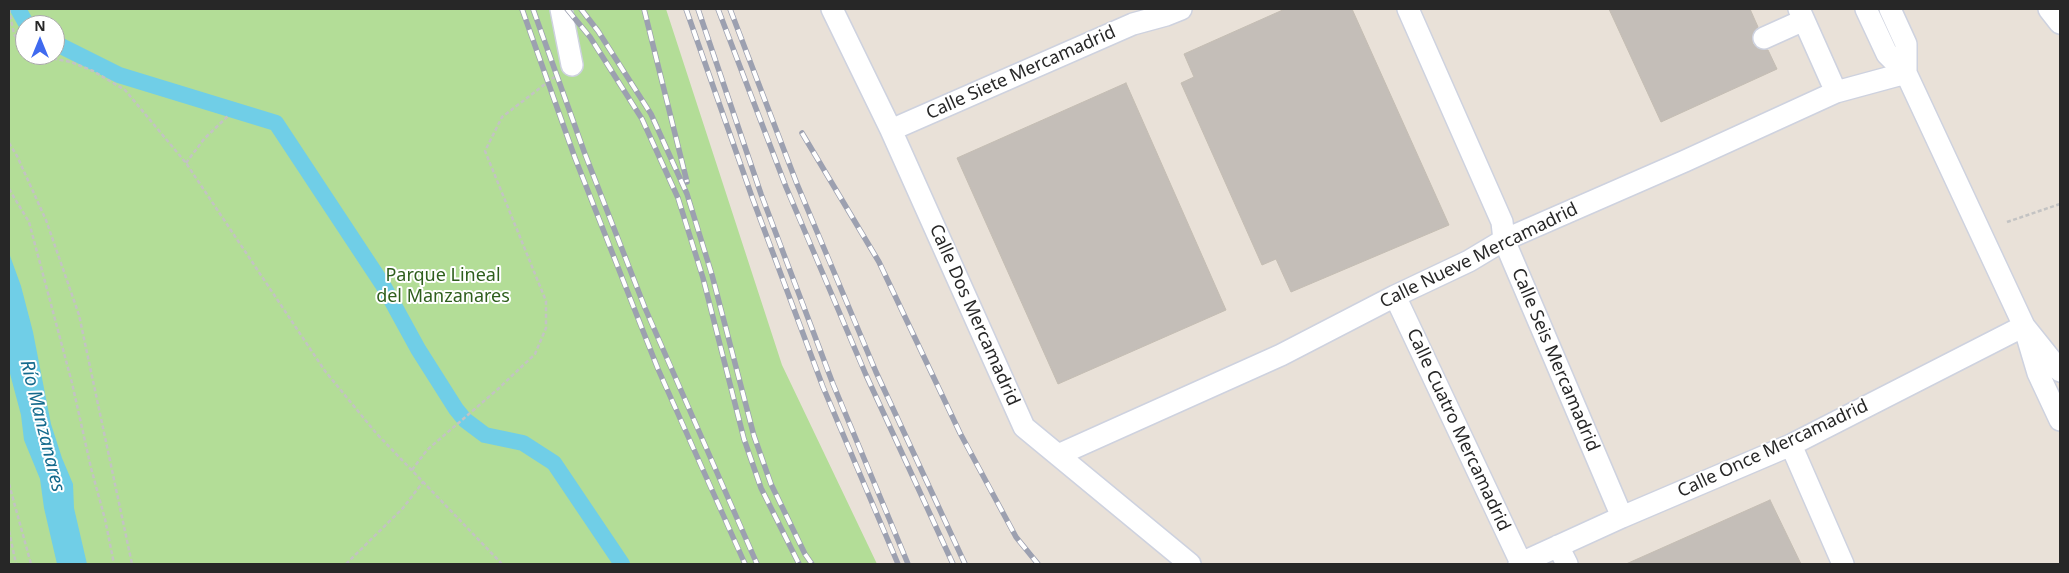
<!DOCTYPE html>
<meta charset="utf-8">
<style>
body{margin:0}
#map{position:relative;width:2069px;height:573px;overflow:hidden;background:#e9e1d8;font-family:"Noto Sans",sans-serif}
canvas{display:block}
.frame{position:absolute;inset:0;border:10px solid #272727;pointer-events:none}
.north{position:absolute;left:15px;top:15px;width:50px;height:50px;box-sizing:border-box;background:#fff;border:1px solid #a9a9a9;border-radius:50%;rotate:0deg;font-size:14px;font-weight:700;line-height:20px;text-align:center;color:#272727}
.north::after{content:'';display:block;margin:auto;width:18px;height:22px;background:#3f6aef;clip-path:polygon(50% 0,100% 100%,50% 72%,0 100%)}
</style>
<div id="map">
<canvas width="2069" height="573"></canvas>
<div class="frame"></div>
<div class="north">N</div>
</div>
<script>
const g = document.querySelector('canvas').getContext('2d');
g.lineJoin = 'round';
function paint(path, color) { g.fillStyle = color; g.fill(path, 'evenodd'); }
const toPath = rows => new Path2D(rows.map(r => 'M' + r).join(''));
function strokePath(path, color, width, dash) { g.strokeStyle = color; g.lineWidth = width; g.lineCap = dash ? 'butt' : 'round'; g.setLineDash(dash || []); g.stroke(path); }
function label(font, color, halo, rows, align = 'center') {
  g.font = font + ' "Noto Sans",sans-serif'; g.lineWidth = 4; g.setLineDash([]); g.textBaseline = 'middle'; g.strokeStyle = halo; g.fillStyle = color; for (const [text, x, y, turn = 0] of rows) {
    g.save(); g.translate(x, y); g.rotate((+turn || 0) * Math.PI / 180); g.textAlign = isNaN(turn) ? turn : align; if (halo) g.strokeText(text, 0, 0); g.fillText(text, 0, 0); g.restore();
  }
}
paint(toPath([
 [9,9,666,9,782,365,877,564,9,564],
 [25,25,55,25,55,55,25,55]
]), '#b3dd97');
paint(toPath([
 [9,253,21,286,33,332,51,424,62,458,73,484,74,508,87,564,57,564,44,508,40,479,24,440,21,415,9,370]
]), '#70cee7');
strokePath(toPath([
 [18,9,27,25],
 [55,43,119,75,276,123,383,285,418,349,456,409,465,420,485,435,523,443,554,463,622,564]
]), '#70cee7', 16);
const building = toPath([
 [1285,9,1352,9,1449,225,1291,292,1276,259,1262,265,1181,83,1194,77,1184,54,1285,9],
 [1609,9,1750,9,1758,27,1752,36,1753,44,1757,48,1768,50,1777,69,1661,122,1609,9],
 [1126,83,1226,310,1058,384,957,158,1126,83],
 [1770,500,1801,564,1626,564,1770,500]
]);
paint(building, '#c4beb8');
strokePath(building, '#c4bdb3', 1);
const minor = toPath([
 [561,9,572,65],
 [832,9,891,130,1024,427,1190,564],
 [1408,9,1502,222,1504,240,1622,517],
 [1799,9,1836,92],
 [1866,9,1887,54,1906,73,2024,326,2060,371],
 [1890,9,1906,44,1906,73],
 [2049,9,2060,23],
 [1764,38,1804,20],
 [891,130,1133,24,1166,15,1181,9],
 [1395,296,1521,563],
 [1791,445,1843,564],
 [1058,455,1281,355,1395,296,1469,261,1504,240,1685,161,1836,92,1906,73],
 [1558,546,1567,564],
 [1519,564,1622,517,1791,445,2024,326,2038,373,2060,420]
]);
strokePath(minor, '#ced2df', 24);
strokePath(toPath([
 [9,9,14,34,25,50],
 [34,55,71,62,93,71,125,90,186,163,325,371,376,433,502,564],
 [9,143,17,156,46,220,79,315,132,564],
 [186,163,204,139,229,115],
 [9,189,29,222,72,383,91,468,105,519,114,564],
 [2007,222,2060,204],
 [412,470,427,450,498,389,535,354,546,328,546,301,485,151,502,117,557,75],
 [9,484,31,564],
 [9,531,16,564],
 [346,564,403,508,423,482]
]), '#c3c3c3', 2.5, [4, 2.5]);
strokePath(minor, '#fff', 21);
const rail = toPath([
 [522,9,575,158,658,369,745,564],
 [533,9,585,154,645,308,757,564],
 [567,9,590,37,642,119,678,198,703,278,744,439,761,488,799,564],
 [581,9,598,31,651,114,687,194,712,275,754,436,771,484,805,554,812,564],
 [644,9,687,182],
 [686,9,752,197,823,387,898,564],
 [698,9,761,194,833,384,908,564],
 [718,9,786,187,866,375,953,564],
 [730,9,797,184,876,372,965,564],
 [802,133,879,262,960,433,1016,537,1038,564]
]);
strokePath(rail, '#9ca0b0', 5.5);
strokePath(rail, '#fff', 4, [11]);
label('18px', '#272727', '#fff', [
 ["Calle Siete Mercamadrid",1021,73,-24],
 ["Calle Nueve Mercamadrid",1479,256,-26],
 ["Calle Dos Mercamadrid",974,315,66],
 ["Calle Seis Mercamadrid",1555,360,67],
 ["Calle Cuatro Mercamadrid",1458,430,65],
 ["Calle Once Mercamadrid",1773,449,-25]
]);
label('18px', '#2e5e1c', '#fff', [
 ["Parque Lineal",443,276],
 ["del Manzanares",443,297]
]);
label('italic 19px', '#146a8d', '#fff', [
 ["Río Manzanares",42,426,76]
]);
</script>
